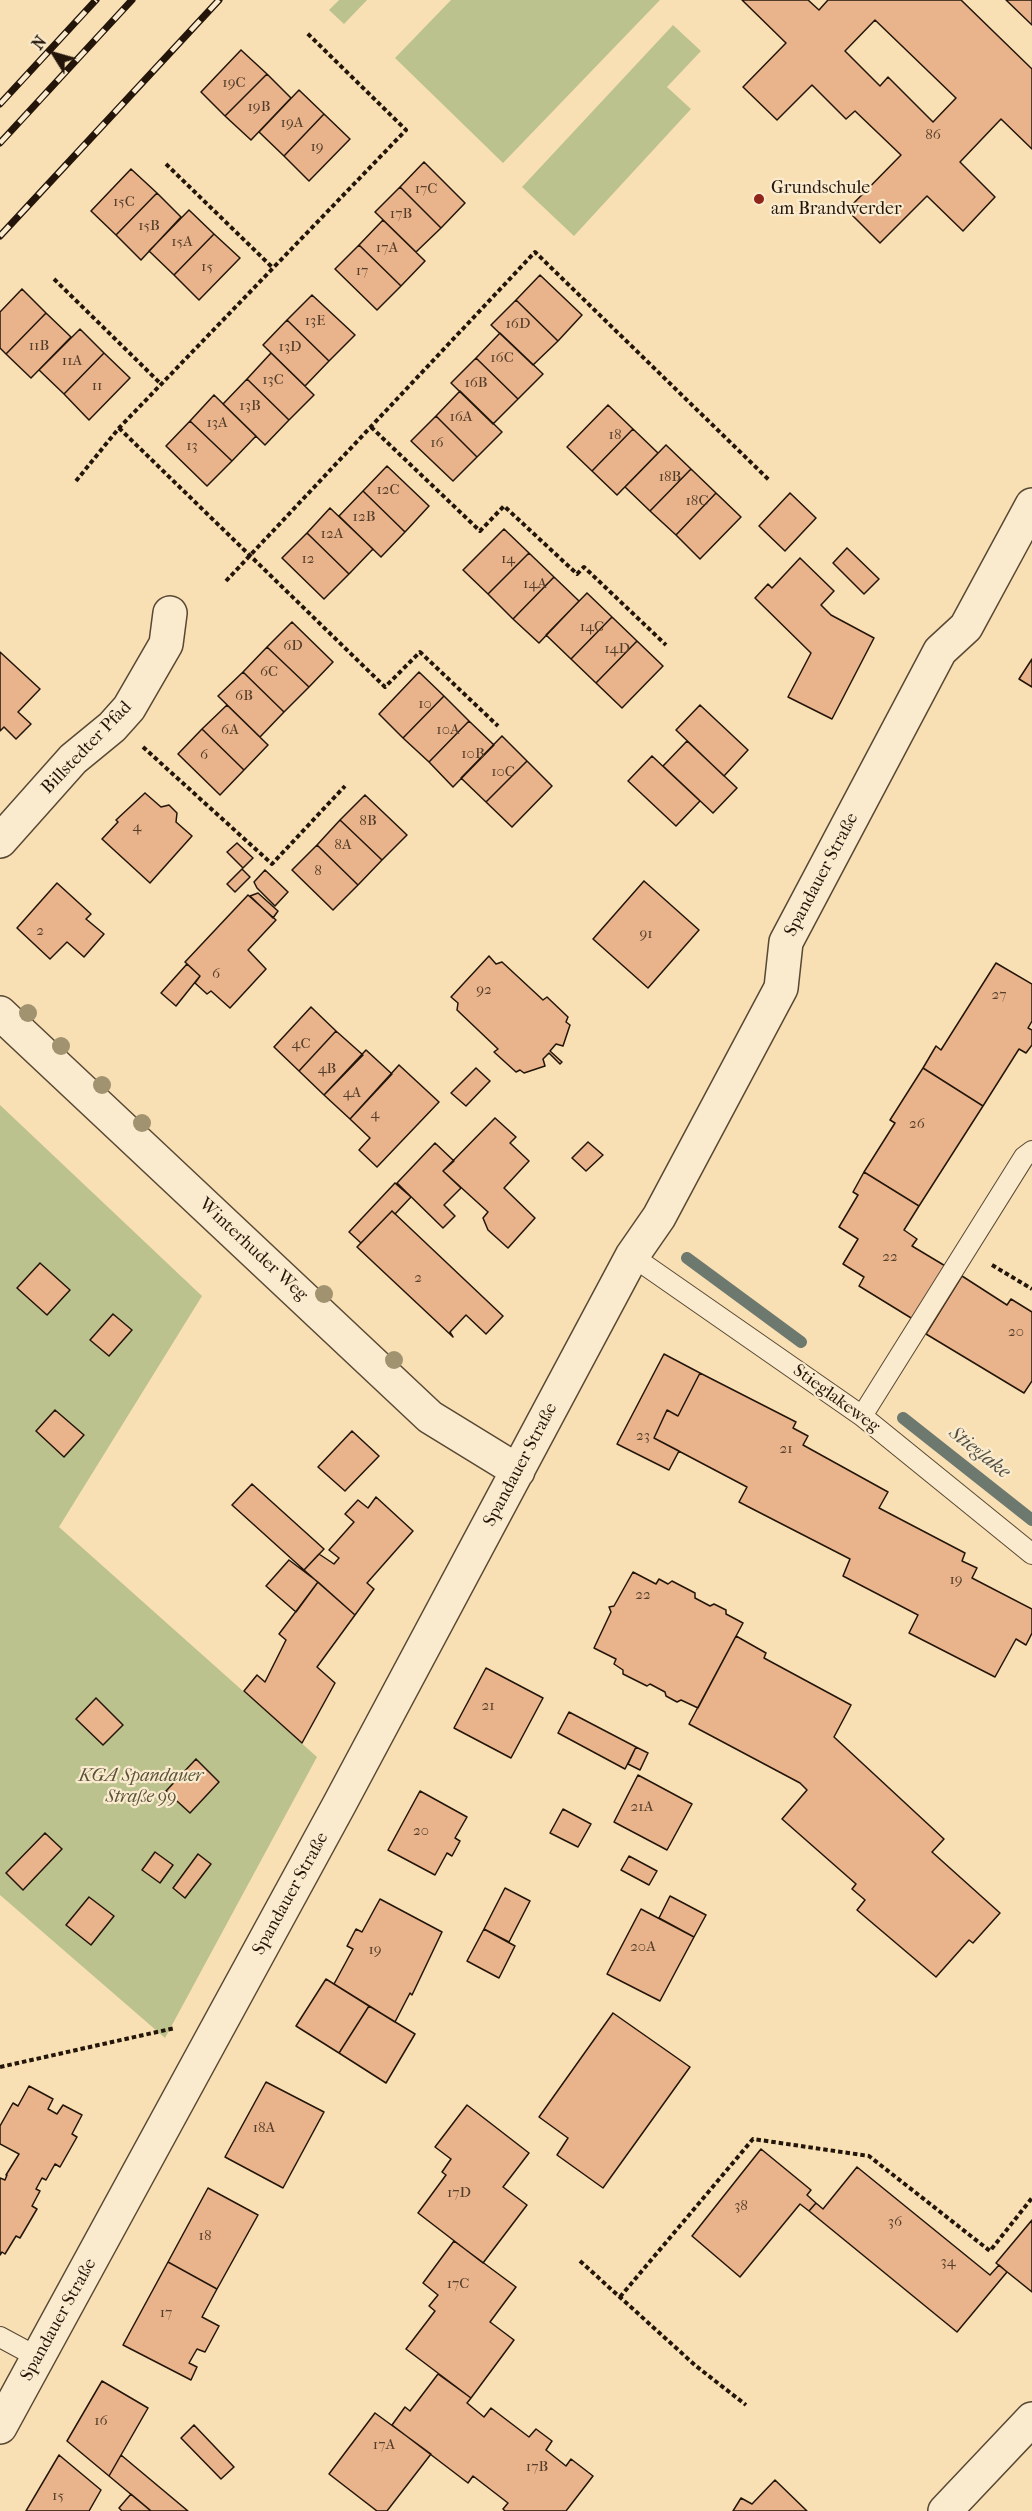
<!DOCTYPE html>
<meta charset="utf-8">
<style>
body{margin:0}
#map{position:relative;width:1032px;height:2511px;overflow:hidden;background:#f8e0b4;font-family:"IM FELL French Canon",serif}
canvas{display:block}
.north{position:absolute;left:24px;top:24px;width:60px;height:60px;-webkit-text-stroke:4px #faebce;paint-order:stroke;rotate:307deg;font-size:16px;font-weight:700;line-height:24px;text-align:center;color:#231509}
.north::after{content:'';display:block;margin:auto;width:21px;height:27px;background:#231509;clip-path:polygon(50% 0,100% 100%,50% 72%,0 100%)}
</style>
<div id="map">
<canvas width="1032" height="2511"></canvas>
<div class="north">N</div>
</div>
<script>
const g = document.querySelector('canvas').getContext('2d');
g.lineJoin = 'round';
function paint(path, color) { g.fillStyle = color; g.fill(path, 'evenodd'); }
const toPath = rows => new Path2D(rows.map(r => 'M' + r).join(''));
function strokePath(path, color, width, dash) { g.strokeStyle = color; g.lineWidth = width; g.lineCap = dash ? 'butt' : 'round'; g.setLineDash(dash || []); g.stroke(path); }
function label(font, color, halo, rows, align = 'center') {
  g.font = font + ' "IM FELL French Canon",serif'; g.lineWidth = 4.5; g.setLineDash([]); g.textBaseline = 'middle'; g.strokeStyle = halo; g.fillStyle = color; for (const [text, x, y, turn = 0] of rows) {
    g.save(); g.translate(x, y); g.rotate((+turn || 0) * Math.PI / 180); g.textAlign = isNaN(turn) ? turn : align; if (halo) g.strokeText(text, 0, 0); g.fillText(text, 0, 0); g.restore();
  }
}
paint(toPath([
 [339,0,367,0,344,24,329,10],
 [451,0,660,0,503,163,395,58],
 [673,25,701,51,667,87,691,109,574,236,522,187],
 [0,1105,202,1296,59,1527,317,1757,165,2038,0,1895]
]), '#bcc28e');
strokePath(toPath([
 [687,1258,801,1342],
 [903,1418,1032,1520]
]), '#6d796e', 12);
const building = toPath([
 [742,0,808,0,819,10,828,0,961,0,1032,69,1032,149,1001,119,960,162,995,197,963,231,927,196,880,243,847,210,901,155,855,111,846,119,812,85,777,120,743,87,786,43,742,0],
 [875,20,956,98,933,122,888,77,880,86,845,51,875,20],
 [1006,0,1032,0,1032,25,1006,0],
 [241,50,267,74,225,116,201,92,241,50],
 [267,74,291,98,251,140,225,116,267,74],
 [299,90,324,114,284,156,259,132,299,90],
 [324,114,350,139,309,181,284,156,324,114],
 [424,162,465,203,441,228,400,187,424,162],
 [131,169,157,193,116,235,91,211,131,169],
 [400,187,441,228,416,252,375,212,400,187],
 [157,193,181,217,141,260,116,235,157,193],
 [189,210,214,234,174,275,149,251,189,210],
 [383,220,425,261,401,286,359,245,383,220],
 [214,234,240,258,199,300,174,275,214,234],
 [359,245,401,286,377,310,335,269,359,245],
 [540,275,582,315,558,341,516,300,540,275],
 [22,289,46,313,6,354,0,348,0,312,22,289],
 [312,295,355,335,329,361,287,320,312,295],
 [516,300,558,341,533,365,491,325,516,300],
 [46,313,71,337,31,378,6,354,46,313],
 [287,320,329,361,305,386,263,345,287,320],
 [80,329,104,353,64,394,39,370,80,329],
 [500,333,543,374,518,399,476,358,500,333],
 [104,353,130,378,89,420,64,394,104,353],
 [271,353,314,395,289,420,247,379,271,353],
 [476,358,518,399,493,424,451,383,476,358],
 [247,379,289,420,265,445,223,404,247,379],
 [460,391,502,432,477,457,436,416,460,391],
 [214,395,256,436,232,461,190,421,214,395],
 [608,405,633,429,592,471,567,447,608,405],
 [436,416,477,457,453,481,411,441,436,416],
 [190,421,232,461,207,486,166,446,190,421],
 [633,429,658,453,617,495,592,471,633,429],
 [666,445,691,469,650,511,625,487,666,445],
 [387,466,429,506,405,532,363,491,387,466],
 [691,469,716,493,676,535,650,511,691,469],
 [363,491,405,532,381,557,339,516,363,491],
 [716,493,741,517,700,559,676,535,716,493],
 [790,493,816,518,785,551,759,526,790,493],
 [330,508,373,549,349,574,307,533,330,508],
 [504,529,529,553,488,594,463,570,504,529],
 [307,533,349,574,324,599,282,558,307,533],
 [847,548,879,579,864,594,833,563,847,548],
 [529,553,554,577,513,619,488,594,529,553],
 [800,558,834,591,821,605,831,615,874,638,832,719,788,697,811,653,755,598,768,584,772,588,800,558],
 [554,577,579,601,539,643,513,619,554,577],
 [587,593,612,617,571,659,546,635,587,593],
 [612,617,637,641,596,683,571,659,612,617],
 [292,622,333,662,309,687,267,647,292,622],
 [637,641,663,666,622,708,596,683,637,641],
 [267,647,309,687,284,712,243,672,267,647],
 [0,652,40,689,18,712,31,724,16,739,4,727,0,731,0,652],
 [1032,659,1032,687,1019,679,1032,659],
 [243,672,284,712,260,737,218,696,243,672],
 [419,672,444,696,403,738,379,714,419,672],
 [444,696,469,721,429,762,403,738,444,696],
 [227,705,268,745,244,770,202,729,227,705],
 [700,705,748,750,724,776,676,730,700,705],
 [469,721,494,745,453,787,429,762,469,721],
 [202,729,244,770,220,795,178,754,202,729],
 [502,736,527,761,486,802,461,778,502,736],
 [687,741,737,788,713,813,663,766,687,741],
 [652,756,700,801,676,826,628,781,652,756],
 [527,761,552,786,512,827,486,802,527,761],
 [145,793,161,807,169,805,177,813,176,822,192,836,150,883,102,839,118,822,116,820,145,793],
 [365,795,407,835,382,860,340,820,365,795],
 [340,820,382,860,358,885,317,845,340,820],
 [237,843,253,858,243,868,227,852,237,843],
 [317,845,358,885,333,910,292,870,317,845],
 [242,869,250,877,235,892,227,884,242,869],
 [265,870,288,892,275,906,257,888,254,882,265,870],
 [644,881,699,930,648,988,593,939,644,881],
 [57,883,91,914,86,919,104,934,84,957,67,942,50,959,17,928,57,883],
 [258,893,278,911,273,918,250,896,258,893],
 [248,895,276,920,248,950,266,969,230,1008,211,991,207,994,195,983,200,976,185,962,248,895],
 [489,956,496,964,502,962,543,1000,547,997,568,1017,566,1022,570,1025,563,1046,556,1044,550,1051,562,1062,560,1064,549,1053,543,1059,545,1066,524,1073,520,1070,516,1072,494,1052,498,1049,457,1010,458,1003,451,997,489,956],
 [996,963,1032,984,1032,1021,1028,1028,1032,1030,1032,1045,1026,1053,1019,1049,983,1106,923,1068,936,1046,941,1050,996,963],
 [187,964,200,976,176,1006,161,993,187,964],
 [311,1007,336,1031,299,1071,274,1047,311,1007],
 [336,1031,363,1055,324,1095,299,1071,336,1031],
 [366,1050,392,1074,350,1119,324,1095,366,1050],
 [399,1065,439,1102,377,1167,359,1150,370,1138,350,1119,399,1065],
 [476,1068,490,1081,466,1106,451,1093,476,1068],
 [923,1068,983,1106,919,1206,864,1172,895,1123,890,1120,923,1068],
 [495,1118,516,1137,510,1143,529,1161,504,1188,535,1218,508,1248,488,1230,483,1218,488,1212,443,1171,495,1118],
 [588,1142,603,1155,586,1171,572,1158,588,1142],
 [435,1143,454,1161,443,1171,461,1188,444,1205,455,1216,443,1228,397,1183,435,1143],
 [864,1172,919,1206,904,1230,917,1239,912,1246,962,1276,929,1329,859,1286,864,1277,843,1264,858,1239,839,1227,858,1195,853,1192,864,1172],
 [395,1183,411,1197,395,1214,392,1211,361,1243,349,1232,395,1183],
 [392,1211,503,1316,486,1334,466,1315,450,1332,453,1337,357,1247,392,1211],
 [40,1263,70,1290,47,1315,17,1288,40,1263],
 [962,1276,1007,1305,1011,1299,1032,1312,1032,1381,1024,1393,926,1334,962,1276],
 [113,1314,132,1330,109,1356,90,1340,113,1314],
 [664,1354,700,1373,678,1416,667,1410,654,1438,679,1451,669,1470,617,1444,664,1354],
 [700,1373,796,1422,793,1428,808,1436,803,1445,888,1492,879,1508,965,1553,962,1561,977,1568,972,1578,1032,1609,1032,1633,1026,1645,1016,1639,995,1677,909,1633,918,1615,843,1576,850,1559,739,1502,747,1487,654,1438,667,1410,678,1416,700,1373],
 [55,1410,84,1435,64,1457,36,1431,55,1410],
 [352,1431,379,1456,345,1491,318,1467,352,1431],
 [252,1484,324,1549,304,1570,232,1505,252,1484],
 [376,1497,413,1531,367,1583,374,1589,355,1615,304,1570,319,1554,334,1564,339,1558,329,1550,354,1522,345,1514,358,1500,368,1508,376,1497],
 [289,1560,318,1582,296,1612,266,1586,289,1560],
 [633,1572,656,1584,659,1579,668,1584,672,1581,695,1593,695,1598,710,1606,714,1604,726,1610,726,1614,743,1623,698,1708,681,1700,677,1702,666,1696,665,1692,650,1684,647,1686,623,1674,623,1670,614,1664,616,1659,594,1648,611,1612,609,1607,614,1606,633,1572],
 [318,1582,355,1615,317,1667,335,1683,302,1743,244,1691,257,1675,265,1682,286,1640,279,1634,318,1582],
 [736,1636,766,1653,764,1658,851,1705,834,1737,944,1839,932,1852,1000,1913,973,1943,969,1940,936,1977,857,1910,865,1900,852,1889,856,1884,782,1819,807,1790,800,1783,689,1724,736,1636],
 [486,1668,543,1698,511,1758,454,1728,486,1668],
 [96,1698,123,1725,103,1745,76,1719,96,1698],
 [569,1712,636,1747,625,1769,558,1733,569,1712],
 [636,1747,648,1753,640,1770,628,1764,636,1747],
 [196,1759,219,1782,190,1813,166,1791,196,1759],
 [638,1775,692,1804,667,1850,614,1822,638,1775],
 [420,1791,467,1817,455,1838,460,1841,452,1856,447,1853,435,1875,388,1850,420,1791],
 [563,1809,591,1824,578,1847,550,1833,563,1809],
 [45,1833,62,1849,23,1890,6,1873,45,1833],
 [155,1852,173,1865,160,1883,142,1870,155,1852],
 [198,1854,211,1864,185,1898,173,1888,198,1854],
 [629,1856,657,1871,649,1885,621,1870,629,1856],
 [505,1888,530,1901,509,1942,484,1929,505,1888],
 [670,1896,706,1915,694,1937,659,1918,670,1896],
 [89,1897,114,1916,91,1945,66,1925,89,1897],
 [380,1899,442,1932,412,1995,410,1993,395,2022,334,1984,353,1949,347,1946,356,1929,362,1932,380,1899],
 [641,1909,694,1937,660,2001,607,1974,641,1909],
 [484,1929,515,1946,499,1978,467,1961,484,1929],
 [326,1979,369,2006,339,2053,296,2026,326,1979],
 [369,2006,415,2034,386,2083,339,2053,369,2006],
 [613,2013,690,2067,603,2188,557,2155,568,2138,539,2117,613,2013],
 [266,2082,324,2112,283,2188,225,2157,266,2082],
 [29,2086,53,2099,48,2109,57,2114,63,2105,82,2115,72,2134,77,2137,60,2167,55,2164,46,2180,42,2178,36,2189,40,2191,32,2206,37,2209,20,2238,16,2236,5,2254,2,2252,0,2255,0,2178,5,2180,7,2175,6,2175,19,2154,0,2144,0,2126,13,2103,18,2106,29,2086],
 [467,2105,529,2153,503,2187,527,2205,483,2263,418,2213,446,2175,442,2172,451,2159,435,2147,467,2105],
 [761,2149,811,2190,807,2195,816,2203,809,2211,800,2204,740,2277,692,2236,761,2149],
 [857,2167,990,2275,999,2265,1007,2272,957,2332,809,2211,816,2203,823,2209,857,2167],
 [208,2188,258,2215,217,2289,168,2262,208,2188],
 [1032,2220,1032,2292,996,2263,1032,2220],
 [454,2241,516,2287,490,2322,514,2340,471,2398,406,2349,435,2311,429,2306,438,2295,423,2283,454,2241],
 [168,2262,217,2289,202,2317,219,2326,205,2352,197,2349,189,2363,197,2367,191,2380,123,2345,168,2262],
 [438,2374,471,2398,467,2403,484,2417,491,2408,529,2437,536,2429,552,2441,546,2450,566,2466,571,2459,593,2476,566,2511,505,2511,503,2509,508,2503,473,2476,468,2483,392,2425,405,2407,410,2411,438,2374],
 [102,2381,148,2408,109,2476,67,2441,102,2381],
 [375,2413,431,2454,387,2511,377,2511,329,2474,375,2413],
 [194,2425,234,2467,221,2479,181,2438,194,2425],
 [59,2455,101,2490,89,2511,26,2511,59,2455],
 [121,2455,188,2511,151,2511,109,2476,121,2455],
 [775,2480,807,2511,733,2511,741,2498,752,2504,775,2480],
 [131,2494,150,2510,149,2511,122,2511,119,2508,131,2494]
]);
paint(building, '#e9b48b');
strokePath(building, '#231509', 1.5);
const service = toPath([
 [632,1256,862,1416,1032,1554],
 [862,1416,1024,1157,1032,1151],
 [0,2337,39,2358]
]);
const minor = toPath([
 [0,841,73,759,112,727,129,708,166,644,170,613],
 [0,1013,430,1417,518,1471],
 [0,2427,339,1805,632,1256,659,1217,781,988,786,942,940,651,966,627,1032,505],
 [945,2511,1032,2419]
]);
strokePath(service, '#584834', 22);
strokePath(minor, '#584834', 36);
strokePath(toPath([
 [166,164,273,268],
 [54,279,161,384],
 [371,427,480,531,504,506,577,574,584,567,666,645],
 [119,428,385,687,420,652,498,726],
 [76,481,119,428,406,130,306,32],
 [226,581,535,252,769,480],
 [143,747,272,864,345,786],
 [992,1265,1032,1289],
 [0,2067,175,2028],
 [580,2261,696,2366,746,2405],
 [620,2297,753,2139,869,2156,990,2251,1032,2198]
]), '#231509', 4, [4.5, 3]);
strokePath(service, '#faebce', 20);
strokePath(minor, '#faebce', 33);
const rail = toPath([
 [0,104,96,0],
 [0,143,132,0],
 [0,236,219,0]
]);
strokePath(rail, '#231509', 7);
strokePath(rail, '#faebce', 4.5, [14]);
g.fillStyle = '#a19270';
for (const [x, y] of [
 [28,1013],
 [61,1046],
 [102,1085],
 [142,1123],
 [324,1294],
 [394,1360]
]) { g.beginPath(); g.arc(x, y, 9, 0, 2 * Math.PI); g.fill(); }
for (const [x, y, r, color] of [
 [759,199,6,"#8f2418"]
]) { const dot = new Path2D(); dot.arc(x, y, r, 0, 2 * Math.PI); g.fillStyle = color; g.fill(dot); strokePath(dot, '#faebce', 2); }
label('15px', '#543d2a', null, [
 ["19C",234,83],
 ["19B",259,107],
 ["19A",292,123],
 ["86",933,135],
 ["19",317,147],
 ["17C",426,189],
 ["15C",124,202],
 ["17B",401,214],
 ["15B",149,226],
 ["15A",182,242],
 ["17A",387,248],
 ["15",207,267],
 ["17",362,271],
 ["13E",315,321],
 ["16D",518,324],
 ["11B",39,346],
 ["13D",290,347],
 ["16C",502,358],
 ["11A",72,361],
 ["13C",273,380],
 ["16B",476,383],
 ["11",97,386],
 ["13B",250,406],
 ["16A",461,417],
 ["13A",217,423],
 ["18",615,435],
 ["16",437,443],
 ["13",192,446],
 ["18B",670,477],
 ["12C",388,490],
 ["18C",697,501],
 ["12B",364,517],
 ["12A",332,534],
 ["12",308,559],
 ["14",508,559],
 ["14A",535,584],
 ["14C",592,627],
 ["6D",293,646],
 ["14D",617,649],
 ["6C",269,672],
 ["6B",244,696],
 ["10",425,704],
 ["6A",230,730],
 ["10A",448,730],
 ["10B",473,754],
 ["6",204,755],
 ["10C",503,772],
 ["8B",368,821],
 ["4",137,827],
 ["8A",343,845],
 ["8",318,871],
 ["2",40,931],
 ["91",646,934],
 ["6",216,974],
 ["92",484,990],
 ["27",999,995],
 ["4C",301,1044],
 ["4B",327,1069],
 ["4A",352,1093],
 ["4",375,1114],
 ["26",917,1124],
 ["22",890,1257],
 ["2",418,1278],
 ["20",1016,1332],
 ["23",643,1436],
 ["21",786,1449],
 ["19",956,1580],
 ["22",643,1595],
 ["21",488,1706],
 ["21A",642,1807],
 ["20",421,1831],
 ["20A",643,1947],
 ["19",375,1950],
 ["18A",264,2128],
 ["17D",459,2193],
 ["38",741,2206],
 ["36",895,2222],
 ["18",205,2236],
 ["34",948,2262],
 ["17C",458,2284],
 ["17",166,2313],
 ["16",101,2421],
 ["17A",384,2445],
 ["17B",537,2467],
 ["15",58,2496]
]);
label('18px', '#231509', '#faebce', [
 ["Grundschule",771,189],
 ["am Brandwerder",771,210]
], 'left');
label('18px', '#231509', '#faebce', [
 ["Billstedter Pfad",87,748,-46],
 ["Spandauer Straße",822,875,-62],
 ["Winterhuder Weg",253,1250,43],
 ["Stieglakeweg",836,1399,36],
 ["Spandauer Straße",521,1465,-62],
 ["Spandauer Straße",291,1894,-61],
 ["Spandauer Straße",59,2320,-61]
]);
label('italic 18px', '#595238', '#faebce', [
 ["KGA Spandauer",141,1777],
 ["Straße 99",141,1798]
]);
label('italic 20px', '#4e4f44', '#faebce', [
 ["Stieglake",979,1453,38]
]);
</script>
